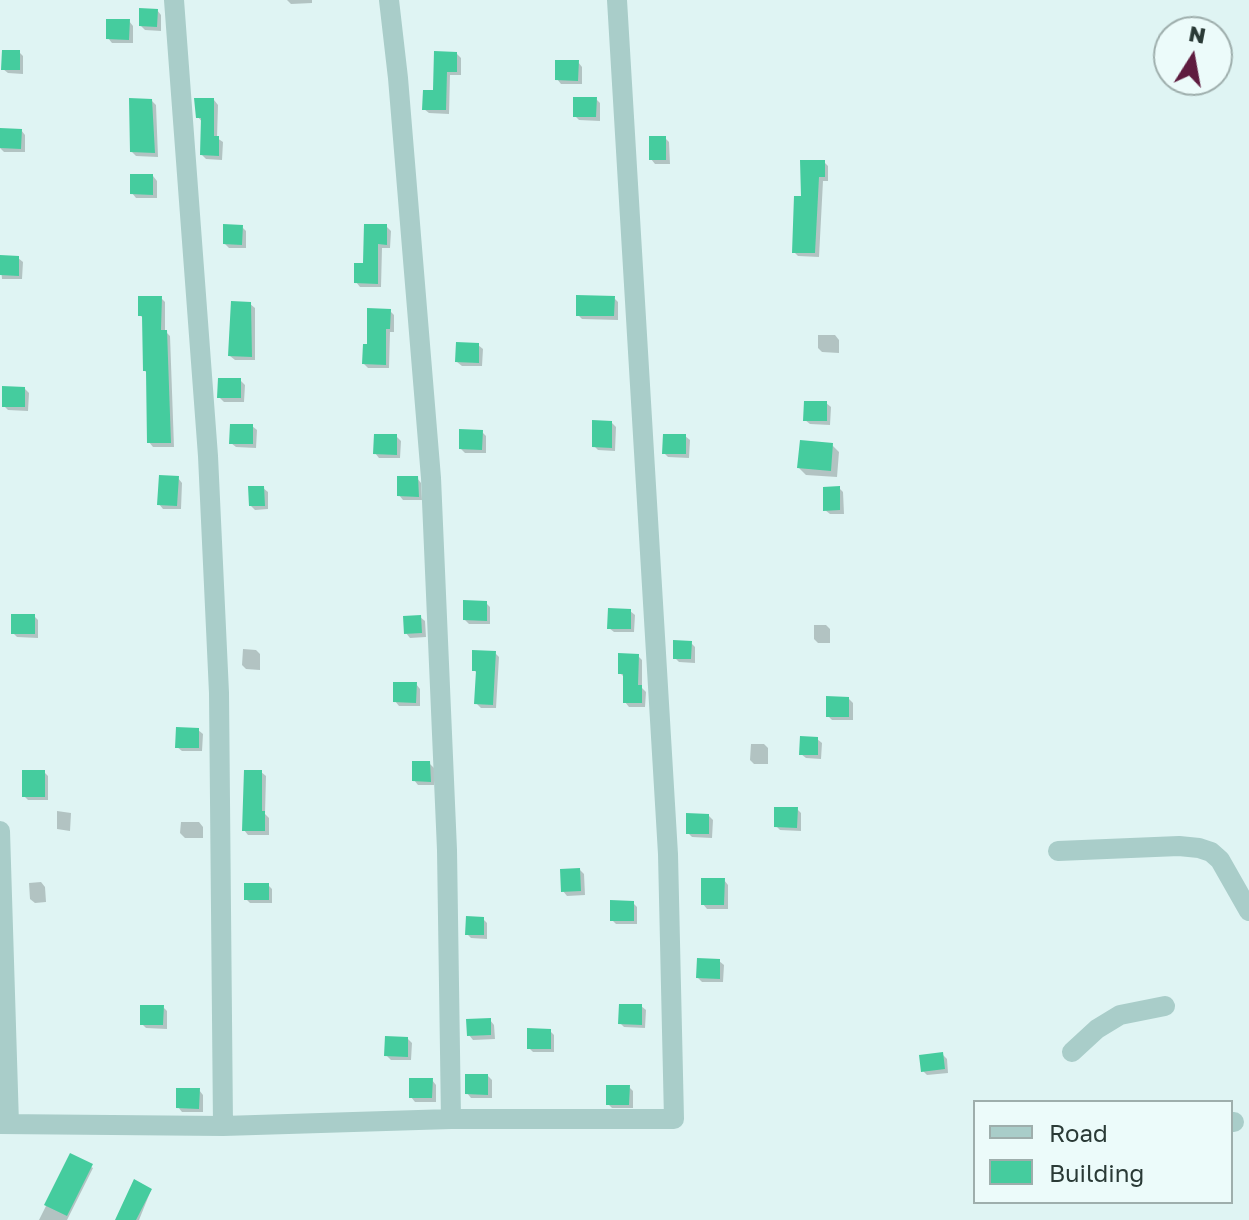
<!DOCTYPE html>
<style>
body{margin:0}
#map{position:relative;width:1249px;height:1220px;overflow:hidden;background:#dff4f3;font-family:"Golos Text",sans-serif}
canvas{display:block}
.legend{position:absolute;left:973px;top:1100px;width:260px;height:104px;box-sizing:border-box;background:#ecfbfa;border:2px solid #9eaeac;margin:0;padding:10px 14px;list-style:none;font-size:24px;color:#2a3a36}
.legend li{display:flex;align-items:center;gap:16px;height:40px}
.legend b{width:40px;border:2px solid #9eaeac}
.north{position:absolute;left:1153px;top:16px;width:80px;height:80px;box-sizing:border-box;background:#ecfbfa;border:2px solid #9eaeac;border-radius:50%;rotate:11deg;font-size:22px;font-weight:700;line-height:32px;text-align:center;color:#2a3a36}
.north::after{content:'';display:block;margin:auto;width:28px;height:36px;background:#5f1c3f;clip-path:polygon(50% 0,100% 100%,50% 72%,0 100%)}
</style>
<div id="map">
<canvas width="1249" height="1220"></canvas>
<ul class="legend">
<li><b style="height:10px;background:#a9cdc9"></b>Road</li>
<li><b style="height:22px;background:#45cc9e"></b>Building</li>
</ul>
<div class="north">N</div>
</div>
<script>
const g = document.querySelector('canvas').getContext('2d');
g.lineJoin = 'round';
function paint(path, color) { g.fillStyle = color; g.fill(path, 'evenodd'); }
const toPath = rows => new Path2D(rows.map(r => 'M' + r).join(''));
function strokePath(path, color, width, dash) { g.strokeStyle = color; g.lineWidth = width; g.lineCap = dash ? 'butt' : 'round'; g.setLineDash(dash || []); g.stroke(path); }
paint(toPath([
 [287,0,312,0,312,3,291,4],
 [157,10,161,15,161,31,145,30,141,26],
 [129,21,133,26,133,43,112,43,108,38],
 [19,52,23,56,23,74,8,73,3,69],
 [457,54,461,58,461,75,450,75,449,114,429,113,424,109],
 [578,62,582,67,582,84,561,84,557,79],
 [596,99,600,103,600,121,579,120,575,116],
 [151,100,156,105,158,157,136,156,132,152],
 [214,100,218,105,217,138,223,142,222,160,206,159,202,155,203,123,198,117],
 [0,130,21,130,25,135,25,152,4,152,0,148],
 [665,138,669,142,670,164,655,164,651,159],
 [824,162,828,166,828,181,823,181,819,257,798,256,794,252,803,198],
 [153,176,157,181,157,198,136,198,132,193],
 [386,226,391,231,390,248,382,248,381,287,360,287,356,282],
 [242,227,246,231,246,248,229,248,225,244],
 [0,257,18,258,23,262,22,279,2,279],
 [161,298,165,302,165,331,170,336,174,447,153,447,149,442,148,374,145,371,144,319,140,315],
 [614,298,618,302,618,320,582,319,578,315],
 [250,304,255,308,255,360,235,360,230,356],
 [390,311,394,315,394,332,390,332,389,368,368,368,364,364,369,346],
 [818,335,835,335,839,340,839,353,822,352,818,348],
 [478,345,483,349,482,366,462,366,457,362],
 [240,380,245,385,244,402,224,402,219,397],
 [25,389,29,393,28,411,8,410,4,406],
 [826,403,831,407,830,425,810,424,805,420],
 [612,423,616,427,615,451,598,450,594,446],
 [252,426,257,430,256,448,236,447,231,443],
 [482,432,486,436,486,453,465,453,461,449],
 [396,436,401,441,400,458,379,458,375,453],
 [685,436,690,440,689,458,668,457,664,453],
 [832,445,839,452,837,477,806,475,799,468],
 [178,478,182,483,181,509,163,509,159,504],
 [417,478,421,483,422,500,403,500,399,495],
 [263,488,268,492,268,509,255,510,251,506],
 [839,488,843,492,844,514,830,514,825,510],
 [486,603,490,607,490,624,469,624,465,620],
 [630,611,635,615,634,632,614,632,609,628],
 [34,616,38,620,38,638,17,637,13,633],
 [420,617,425,621,426,637,410,638,406,633],
 [814,625,826,625,830,629,830,643,818,643,814,639],
 [691,643,695,647,695,663,679,662,675,658],
 [243,649,256,650,260,654,260,670,246,669,242,665],
 [495,653,499,657,496,708,481,708,476,703,477,673,474,670],
 [638,656,642,660,642,688,646,692,645,707,629,707,625,702,624,677,620,673],
 [416,684,420,689,420,706,399,706,395,701],
 [849,699,853,703,853,720,832,720,828,716],
 [198,730,203,734,202,751,182,751,177,747],
 [817,739,822,743,821,759,806,758,801,754],
 [751,744,764,744,768,748,768,764,754,764,750,760],
 [429,763,434,768,434,785,418,785,414,780],
 [44,772,48,776,48,800,28,800,24,796],
 [261,772,266,776,265,814,269,818,269,835,248,835,244,830],
 [797,809,801,813,801,831,780,830,776,826],
 [57,811,71,813,70,831,57,829],
 [709,816,713,820,712,838,692,837,688,833],
 [181,822,199,822,203,827,203,838,185,838,180,833],
 [580,870,584,874,585,895,567,896,563,891],
 [724,880,728,885,728,909,707,909,703,904],
 [41,882,45,887,46,902,35,903,30,899,29,883],
 [268,885,272,889,272,903,250,903,246,899],
 [633,903,637,907,637,924,616,924,612,920],
 [483,919,487,923,487,939,471,938,467,934],
 [719,961,724,965,723,982,702,982,698,978],
 [641,1006,646,1010,645,1028,624,1027,620,1023],
 [163,1007,167,1011,167,1029,146,1028,142,1024],
 [490,1020,494,1025,495,1039,473,1040,469,1035],
 [550,1031,554,1035,554,1052,533,1052,529,1048],
 [407,1038,412,1043,411,1060,391,1060,386,1055],
 [943,1055,947,1059,948,1073,927,1075,923,1071],
 [488,1076,492,1080,492,1098,471,1098,467,1093],
 [432,1080,436,1085,436,1102,415,1102,411,1097],
 [629,1087,633,1091,633,1108,612,1108,608,1104],
 [199,1090,203,1095,203,1112,182,1112,178,1107],
 [71,1156,93,1168,67,1220,39,1220],
 [151,1190,139,1220,116,1220]
]), '#0003');
paint(toPath([
 [139,8,158,9,157,27,139,26],
 [106,19,130,19,129,40,106,39],
 [2,50,20,50,20,70,1,70],
 [434,51,457,52,457,72,447,72,446,110,422,110,423,90,433,90],
 [555,60,579,60,578,81,555,80],
 [573,97,597,97,596,117,573,117],
 [129,98,152,99,155,153,130,152],
 [194,98,214,98,214,136,219,136,219,156,200,155,201,118,196,118],
 [0,128,22,129,21,149,0,148],
 [649,136,666,136,666,160,649,160],
 [800,160,825,160,825,177,819,177,815,253,792,253,794,196,801,196],
 [130,174,153,174,153,195,130,194],
 [223,224,243,225,242,245,223,244],
 [364,224,387,224,387,245,378,244,378,284,354,283,354,263,363,263],
 [0,255,19,256,19,276,0,275],
 [576,295,615,296,614,316,576,316],
 [138,296,162,296,161,330,167,330,171,443,147,443,146,371,143,371,142,316,138,316],
 [231,301,251,302,252,357,228,356],
 [367,308,391,309,390,329,386,329,386,365,362,364,363,344,367,344],
 [456,342,479,343,479,363,455,362],
 [218,378,241,378,241,398,217,398],
 [2,386,25,387,25,407,2,407],
 [804,401,827,401,827,421,803,421],
 [592,420,612,421,612,448,592,447],
 [230,424,253,424,253,444,229,444],
 [459,429,483,430,482,450,459,449],
 [374,434,397,434,397,455,373,454],
 [663,434,686,434,686,454,662,454],
 [800,440,833,443,831,471,797,468],
 [159,475,179,476,177,506,157,505],
 [397,476,418,476,419,497,397,496],
 [248,486,264,486,265,506,249,506],
 [840,486,840,510,823,511,823,487],
 [463,600,487,601,487,621,463,620],
 [608,608,631,609,631,629,607,629],
 [11,614,35,614,35,634,11,634],
 [421,615,422,633,404,634,403,616],
 [673,640,692,641,691,659,673,659],
 [472,650,496,651,493,705,474,704,476,671,472,671],
 [618,653,639,654,638,685,642,685,642,703,623,703,623,674,618,674],
 [393,682,417,682,416,703,393,702],
 [826,696,849,697,849,717,826,717],
 [176,727,199,728,199,748,175,748],
 [800,736,818,737,818,755,799,755],
 [412,761,430,761,431,782,412,781],
 [22,770,45,770,45,797,22,797],
 [244,770,262,770,262,811,265,811,265,831,242,831],
 [774,807,798,807,797,828,774,827],
 [686,813,709,814,709,834,686,834],
 [580,868,581,891,561,892,560,869],
 [701,878,725,878,724,905,701,905],
 [244,883,269,883,269,900,244,900],
 [610,900,634,901,634,921,610,921],
 [466,916,484,917,484,935,465,935],
 [697,958,720,959,720,979,696,978],
 [619,1004,642,1004,642,1025,618,1024],
 [140,1005,164,1005,163,1025,140,1025],
 [491,1018,491,1035,467,1036,466,1019],
 [527,1028,551,1029,551,1049,527,1049],
 [385,1036,408,1037,408,1057,384,1056],
 [943,1052,945,1069,921,1072,919,1055],
 [465,1074,488,1074,488,1095,465,1094],
 [409,1078,433,1078,432,1098,409,1098],
 [606,1085,630,1085,629,1105,606,1105],
 [176,1088,200,1088,199,1109,176,1108],
 [70,1153,93,1164,67,1216,44,1205],
 [134,1179,152,1189,136,1220,115,1220]
]), '#45cc9e');
strokePath(toPath([
 [174,0,208,456,219,693,223,1126],
 [389,0,398,78,431,478,447,850,451,1119],
 [0,831,9,1124],
 [1058,851,1179,846,1199,848,1211,852,1220,860,1249,911],
 [1072,1052,1097,1029,1120,1015,1165,1006],
 [1231,1122,1234,1122],
 [0,1124,223,1126,451,1119,674,1119,668,854,617,0]
]), '#a9cdc9', 20);
</script>
